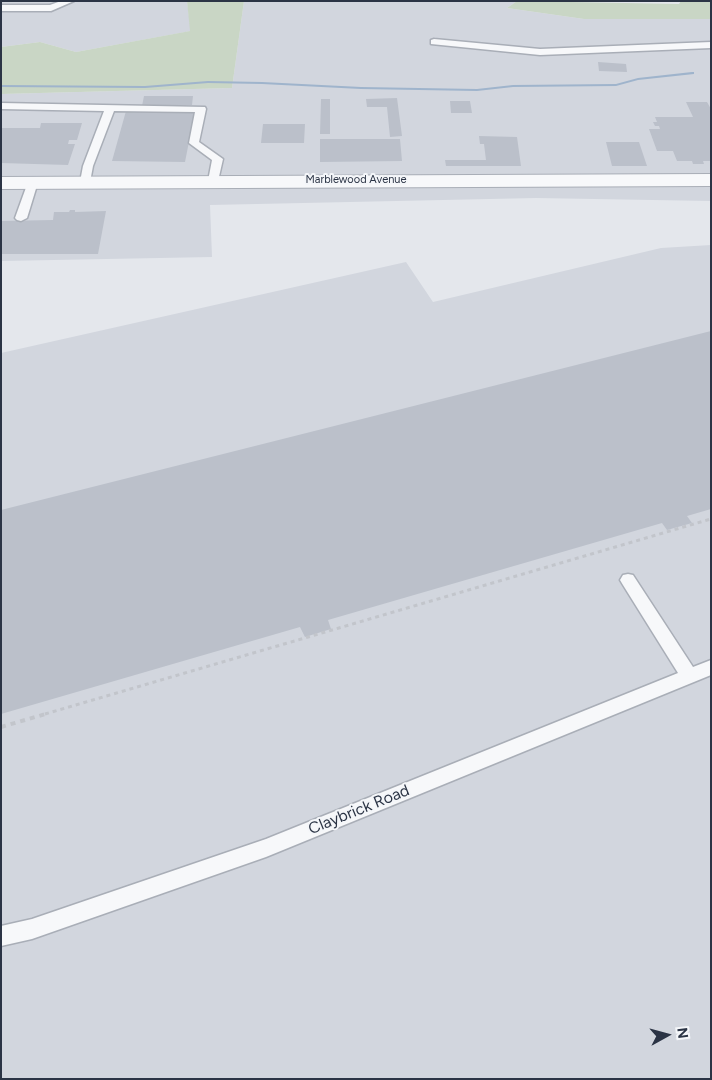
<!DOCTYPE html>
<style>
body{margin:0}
#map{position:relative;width:712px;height:1080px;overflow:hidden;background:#e4e7ec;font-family:Figtree,sans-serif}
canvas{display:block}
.frame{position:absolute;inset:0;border:2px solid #2b3445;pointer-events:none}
.north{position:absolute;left:642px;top:1010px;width:50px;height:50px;-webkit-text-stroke:4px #f4f6f9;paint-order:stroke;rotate:83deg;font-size:14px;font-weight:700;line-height:20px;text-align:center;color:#2b3445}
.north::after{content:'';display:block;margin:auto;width:18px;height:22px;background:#2b3445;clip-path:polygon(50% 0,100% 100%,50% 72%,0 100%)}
</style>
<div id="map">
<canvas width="712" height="1080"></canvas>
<div class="frame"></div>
<div class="north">N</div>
</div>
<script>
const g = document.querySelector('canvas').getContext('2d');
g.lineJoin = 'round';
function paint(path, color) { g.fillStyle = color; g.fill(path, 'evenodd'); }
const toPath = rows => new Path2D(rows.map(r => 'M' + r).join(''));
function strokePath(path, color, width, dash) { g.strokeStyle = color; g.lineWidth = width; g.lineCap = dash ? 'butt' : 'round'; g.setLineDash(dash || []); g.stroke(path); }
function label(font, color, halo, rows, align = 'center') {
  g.font = font + ' Figtree,sans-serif'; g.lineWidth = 4; g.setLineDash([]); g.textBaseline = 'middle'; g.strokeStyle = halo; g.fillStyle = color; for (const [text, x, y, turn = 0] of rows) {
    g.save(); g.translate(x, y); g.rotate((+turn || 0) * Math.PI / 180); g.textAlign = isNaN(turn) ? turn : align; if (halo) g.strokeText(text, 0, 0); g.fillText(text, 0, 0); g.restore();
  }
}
paint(toPath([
 [1,1,187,1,191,31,76,52,40,42,1,47],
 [244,1,517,1,507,8,584,19,711,19,711,201,536,198,210,205,212,257,1,261,1,94,232,88],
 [711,245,711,1079,1,1079,1,353,406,262,433,302,661,248]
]), '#d2d6de');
paint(toPath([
 [187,1,244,1,232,88,1,94,1,47,40,42,76,52,190,31],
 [517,1,679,4,681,1,711,1,711,19,584,19,507,8]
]), '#c9d6c5');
paint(toPath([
 [692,72,694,72,694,74,638,80,616,86,513,87,477,91,361,89,262,84,208,83,145,88,1,87,1,85,145,86,208,81,262,82,361,87,477,89,513,85,616,84,638,78,692,72]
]), '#9fb4cc');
paint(toPath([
 [598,62,626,64,627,72,599,71],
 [144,96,193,96,192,105,142,106],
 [397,98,402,136,390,137,387,107,367,107,366,99],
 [321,99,330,99,330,134,320,134],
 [450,101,470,101,472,113,451,113],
 [686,102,707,102,711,109,711,161,703,161,704,164,693,164,692,161,677,161,673,151,657,151,649,129,660,129,659,126,655,126,653,122,657,122,655,117,693,117],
 [126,111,195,111,185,162,112,161],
 [41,123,82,123,77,140,69,140,68,144,75,144,68,165,1,163,1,128,40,128],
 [263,124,305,124,304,143,261,143],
 [479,136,517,137,521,166,446,166,445,160,486,160,484,144,480,144],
 [320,139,400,139,402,161,320,162],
 [606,142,639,142,647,166,612,166],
 [70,210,75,210,75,212,106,211,98,254,1,254,1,221,53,220,54,212,69,212],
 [711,331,711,509,687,516,692,523,667,530,662,523,328,620,331,629,305,637,300,627,1,714,1,510]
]), '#bbc0ca');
const service = toPath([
 [61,1,74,1,51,11,1,11,1,5,50,5,61,1],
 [434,39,540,49,711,42,711,48,540,55,431,44,431,40,434,39],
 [1,103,205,107,206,109,199,142,223,159,218,181,217,183,209,183,208,181,212,160,189,143,195,112,114,111,93,166,90,182,85,185,80,182,83,166,104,111,1,109,1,103],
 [33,179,38,182,27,218,21,221,17,220,15,218,28,182,33,179],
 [628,574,633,575,693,667,711,660,711,675,266,857,32,939,1,946,1,926,32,919,266,839,678,673,623,585,620,580,623,575,628,574]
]);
const minor = toPath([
 [711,174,711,186,1,189,1,177,711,174]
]);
strokePath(service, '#a9aeb7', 3);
strokePath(minor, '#a9aeb7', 2);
strokePath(toPath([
 [45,714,711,519]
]), '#c2c5cb', 3, [4, 4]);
strokePath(toPath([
 [1,727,49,713]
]), '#c2c5cb', 4, [5, 5]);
paint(service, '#f7f8fa');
paint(minor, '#f7f8fa');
label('11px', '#2b3445', '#f4f6f9', [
 ["Marblewood Avenue",356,180]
]);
label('16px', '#2b3445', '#f4f6f9', [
 ["Claybrick Road",359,810,-22]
]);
</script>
